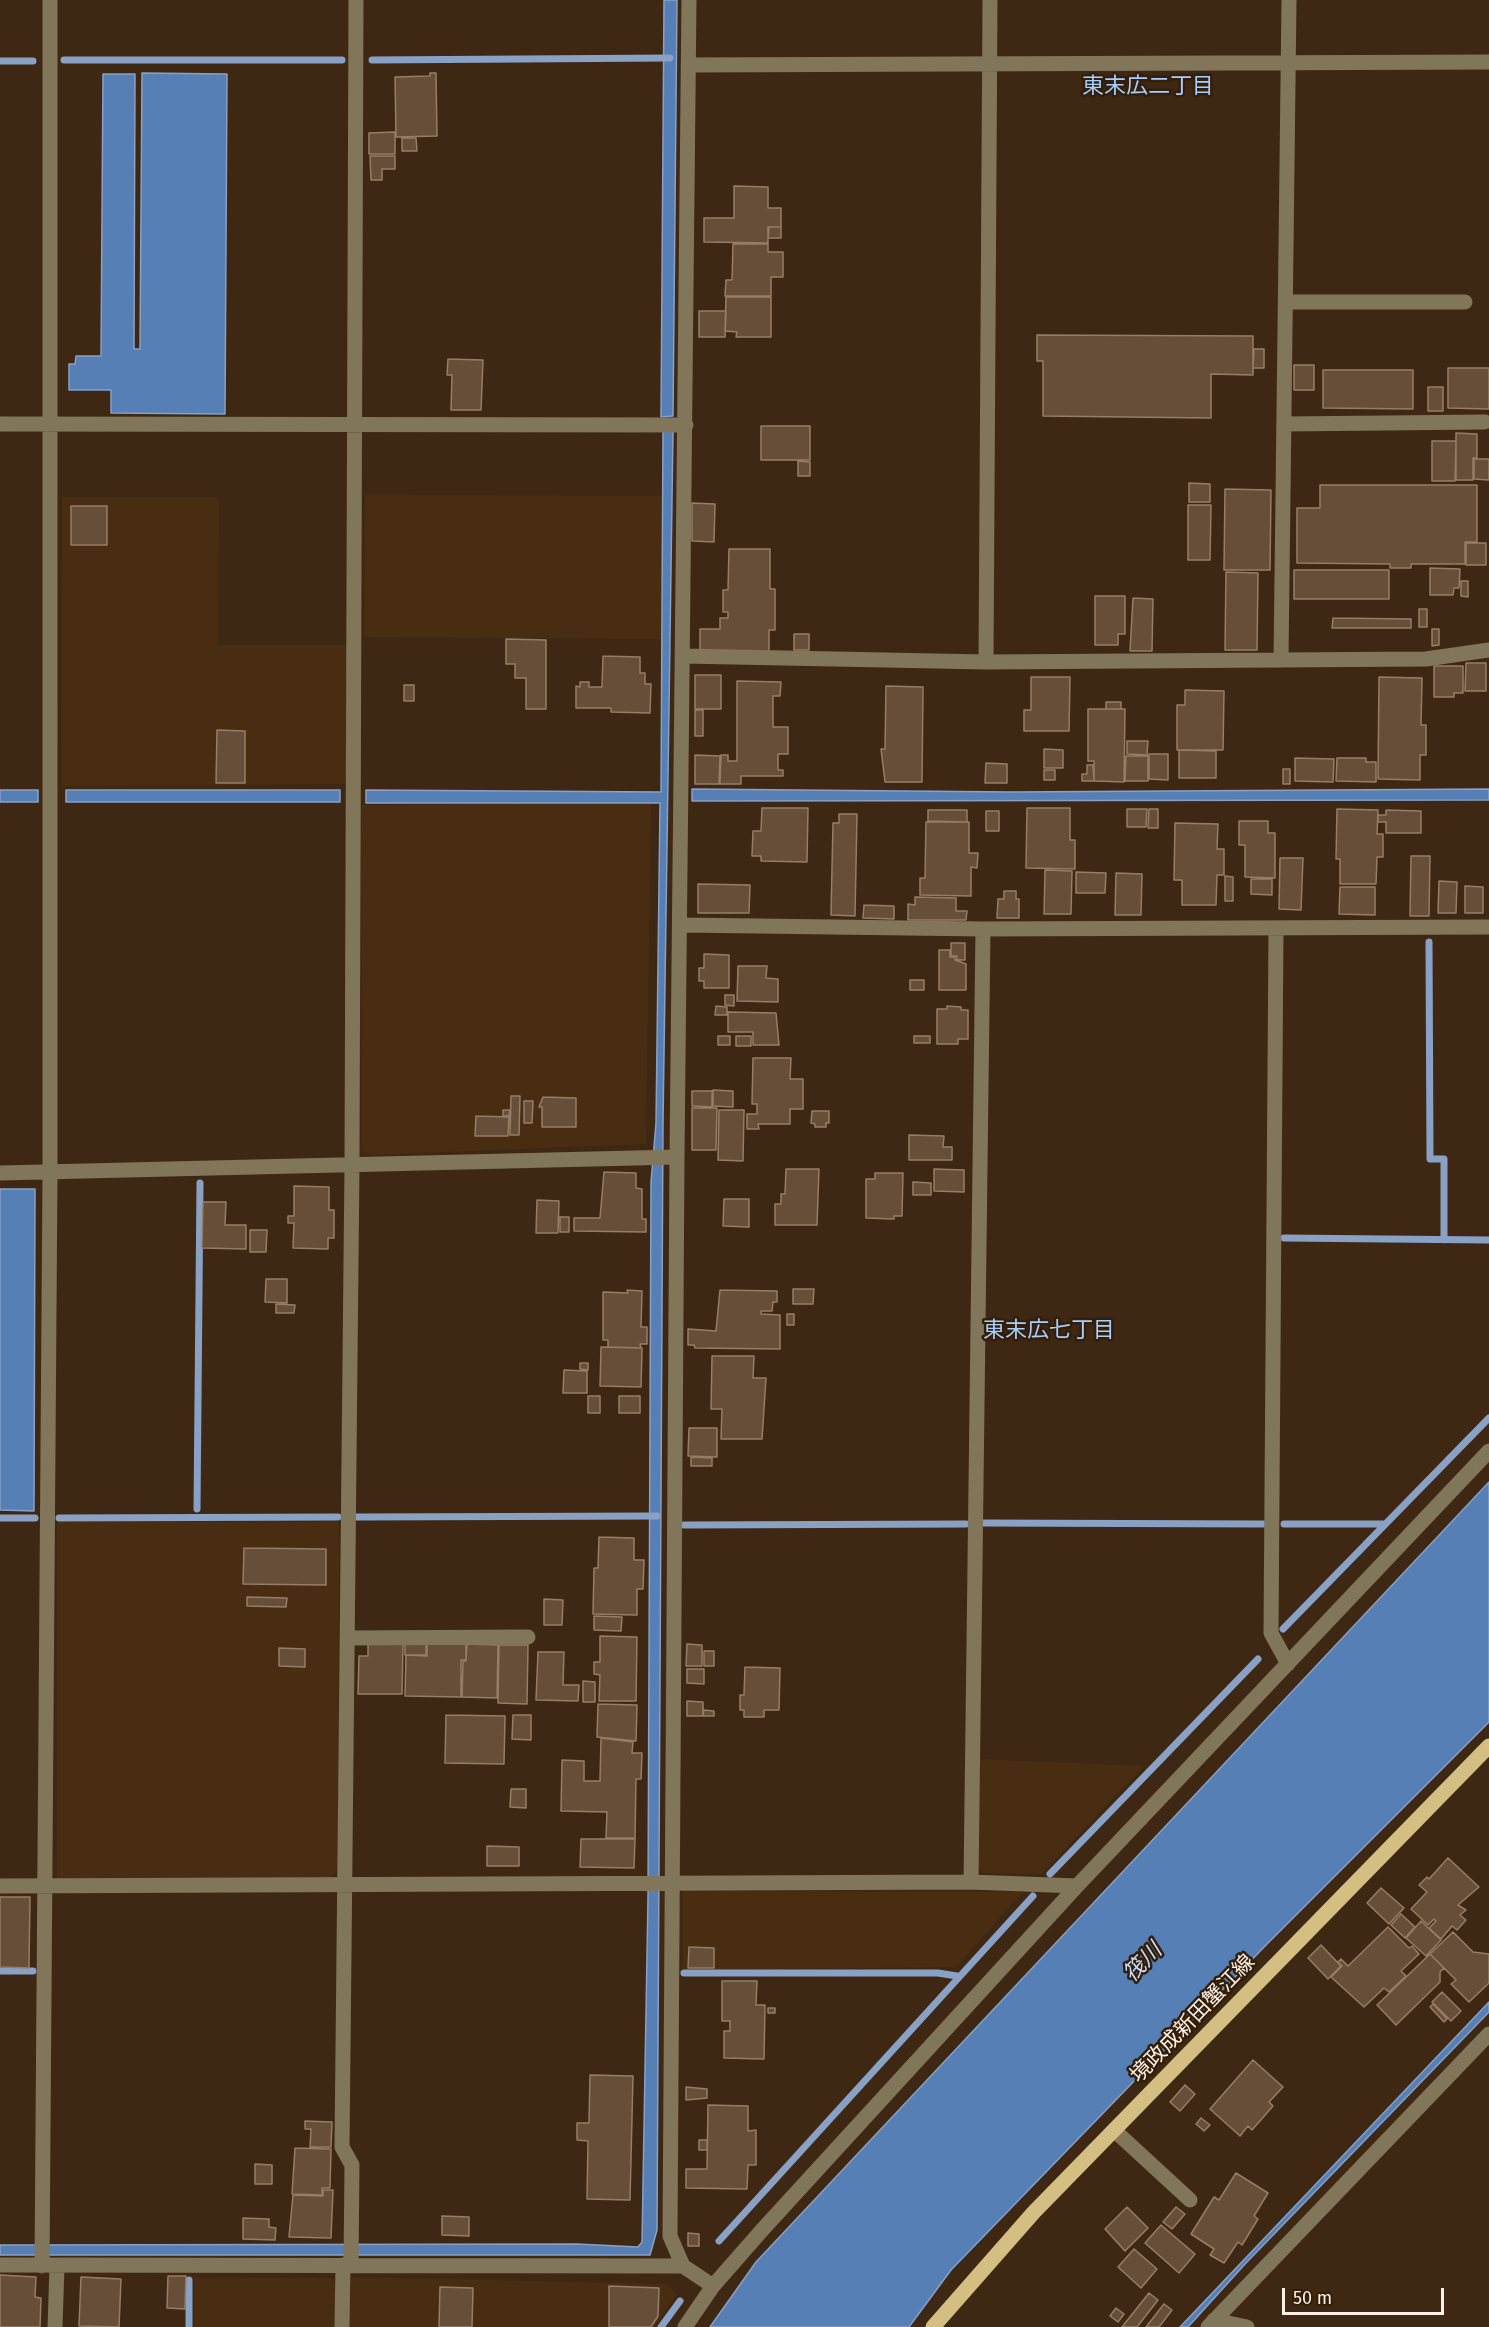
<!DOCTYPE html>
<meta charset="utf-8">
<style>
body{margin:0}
#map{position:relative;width:1489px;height:2327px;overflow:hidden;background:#3e2813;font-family:"Fira Sans",sans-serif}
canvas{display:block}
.scale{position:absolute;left:1282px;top:2288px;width:162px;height:27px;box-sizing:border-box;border:3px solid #fdf1e7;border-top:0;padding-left:8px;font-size:18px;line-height:21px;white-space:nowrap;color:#fdf1e7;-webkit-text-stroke:4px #331e09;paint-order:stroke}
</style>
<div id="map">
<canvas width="1489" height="2327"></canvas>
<div class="scale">50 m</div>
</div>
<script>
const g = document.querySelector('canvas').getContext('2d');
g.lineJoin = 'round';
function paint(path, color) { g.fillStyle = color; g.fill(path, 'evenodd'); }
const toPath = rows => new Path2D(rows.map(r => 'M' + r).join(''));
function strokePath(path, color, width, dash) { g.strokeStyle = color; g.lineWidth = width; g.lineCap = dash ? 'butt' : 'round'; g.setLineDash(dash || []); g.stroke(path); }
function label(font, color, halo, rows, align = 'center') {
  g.font = font + ' "Fira Sans","Noto Sans JP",sans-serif'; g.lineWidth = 5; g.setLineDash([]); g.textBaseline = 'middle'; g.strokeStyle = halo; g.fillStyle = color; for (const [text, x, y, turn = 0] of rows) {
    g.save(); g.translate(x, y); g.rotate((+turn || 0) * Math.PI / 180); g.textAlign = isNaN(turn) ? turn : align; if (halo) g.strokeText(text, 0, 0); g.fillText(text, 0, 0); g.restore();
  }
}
paint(toPath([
 [365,495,663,496,662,639,364,637],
 [62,497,219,497,218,645,348,645,348,784,61,786],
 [651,803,646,1144,370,1155,362,1150,361,805],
 [57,1522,339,1522,338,1870,331,1877,57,1878],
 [978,1759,1144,1766,1041,1874,983,1873,976,1864],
 [683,1891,1023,1892,956,1967,683,1970],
 [354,2277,666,2284,677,2294,654,2327,348,2327,349,2282],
 [194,2278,331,2278,336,2284,335,2327,194,2327]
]), '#482d12');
const water = toPath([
 [664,0,677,0,673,416,661,417,664,0],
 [142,73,227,74,225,414,111,413,111,390,69,390,69,364,75,364,76,356,101,356,103,74,135,74,134,349,140,349,142,73],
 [663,431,673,431,663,1123,657,2230,650,2255,0,2255,0,2245,577,2244,638,2247,642,2242,648,1898,651,1182,656,1123,660,803,366,803,366,790,661,792,663,431],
 [692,789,1011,792,1489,789,1489,800,692,801,692,789],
 [0,790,38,790,38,802,0,802,0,790],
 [66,790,340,790,340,802,66,802,66,790],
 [0,1189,35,1189,34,1511,0,1510,0,1189],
 [1489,1482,1489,1722,1267,1944,951,2270,909,2327,710,2327,756,2262,1489,1482],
 [1489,2002,1489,2012,1246,2263,1188,2327,1180,2327,1489,2002]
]);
paint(water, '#567fb6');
strokePath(water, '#88a1c5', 1.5);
strokePath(toPath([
 [64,60,342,60],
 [372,60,670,58],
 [0,61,33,61],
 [1429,942,1430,1159,1444,1159,1444,1240],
 [1284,1238,1489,1240],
 [197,1509,200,1183],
 [357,1517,657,1516],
 [0,1518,35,1518],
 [59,1518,338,1517],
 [983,1523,1264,1524],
 [1284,1524,1385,1524],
 [684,1525,966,1524],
 [1283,1629,1489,1418],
 [1050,1874,1258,1659],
 [0,1971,33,1971],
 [684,1973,938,1973,957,1976],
 [719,2241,1033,1896],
 [189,2280,189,2327],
 [661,2327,680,2301]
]), '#88a1c5', 7);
const building = toPath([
 [430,73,436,73,437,136,396,137,395,77,430,76,430,73],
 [395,132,395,154,369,154,369,133,395,132],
 [402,138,416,138,417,151,402,151,402,138],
 [370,156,395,156,395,169,382,169,382,180,371,180,370,156],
 [734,186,768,187,768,208,781,208,781,227,768,227,768,243,704,242,704,218,734,218,734,186],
 [769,227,781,227,781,238,768,238,769,227],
 [733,244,768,244,768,252,783,252,783,277,771,277,771,296,725,296,726,280,732,280,733,244],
 [726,297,771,297,771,337,736,337,737,332,725,331,726,297],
 [699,311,726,311,725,337,699,337,699,311],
 [1037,335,1253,336,1253,375,1211,374,1211,418,1043,416,1043,361,1037,361,1037,335],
 [1254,349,1264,349,1264,368,1253,368,1254,349],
 [448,359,483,360,481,410,451,410,452,375,447,375,448,359],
 [1294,365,1314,365,1314,390,1294,390,1294,365],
 [1448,368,1489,368,1489,409,1448,408,1448,368],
 [1323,370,1413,370,1413,409,1323,408,1323,370],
 [1428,387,1443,387,1443,411,1428,411,1428,387],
 [761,426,810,426,810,460,761,460,761,426],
 [1456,433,1477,434,1477,458,1473,458,1473,480,1456,480,1456,433],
 [1432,441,1456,441,1455,481,1432,481,1432,441],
 [1474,459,1489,459,1489,480,1474,479,1474,459],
 [798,461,810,462,810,476,798,476,798,461],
 [1189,483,1210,484,1210,502,1189,502,1189,483],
 [1320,485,1477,485,1477,542,1465,542,1465,564,1411,564,1411,568,1390,568,1390,564,1297,563,1297,508,1320,508,1320,485],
 [1225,489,1271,490,1270,570,1224,570,1225,489],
 [692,503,715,504,714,542,692,541,692,503],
 [1188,505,1211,505,1210,560,1188,560,1188,505],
 [71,506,107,506,107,545,71,545,71,506],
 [1466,543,1486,543,1486,565,1466,565,1466,543],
 [729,549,770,549,770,589,775,589,775,630,769,630,769,652,700,652,700,629,720,629,720,618,728,618,728,612,723,612,723,590,728,590,729,549],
 [1430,568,1460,569,1459,588,1454,588,1453,595,1430,595,1430,568],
 [1294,570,1389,570,1389,599,1294,599,1294,570],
 [1226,572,1258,573,1257,650,1225,650,1226,572],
 [1461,581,1468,581,1468,597,1461,596,1461,581],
 [1095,596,1125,596,1125,634,1118,634,1118,645,1095,645,1095,596],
 [1133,598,1153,599,1152,651,1130,651,1133,598],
 [1419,609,1427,609,1427,627,1419,627,1419,609],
 [1333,618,1411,619,1411,628,1332,628,1333,618],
 [1432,629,1439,629,1439,645,1432,646,1432,629],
 [794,634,809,634,809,650,794,650,794,634],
 [506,639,546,640,546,709,526,709,526,678,515,678,515,664,506,664,506,639],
 [603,656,640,657,640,673,645,673,645,684,651,684,650,713,611,712,611,708,576,708,576,686,580,687,580,682,589,682,589,687,602,687,603,656],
 [1466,663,1486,663,1486,691,1465,691,1466,663],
 [1434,666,1463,666,1463,693,1454,693,1454,697,1434,697,1434,666],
 [695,675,721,675,721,709,695,709,695,675],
 [1031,677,1070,677,1069,731,1024,731,1024,710,1031,710,1031,677],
 [1379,677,1422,678,1421,725,1426,725,1426,755,1420,755,1420,780,1378,779,1379,677],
 [737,681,781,682,780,696,773,696,773,727,788,727,788,754,778,754,778,770,783,770,783,776,741,776,741,784,720,784,721,755,728,755,728,761,737,761,737,681],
 [404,685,414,685,414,701,404,701,404,685],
 [886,686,923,687,922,782,885,782,881,749,885,749,886,686],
 [1185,690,1224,691,1223,750,1177,750,1177,705,1185,705,1185,690],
 [1106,702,1121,702,1121,709,1106,709,1106,702],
 [1088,709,1125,709,1124,782,1094,781,1094,761,1088,761,1088,709],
 [695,710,703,710,703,736,695,736,695,710],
 [217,730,245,731,245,783,216,783,217,730],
 [1127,741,1148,741,1147,755,1127,754,1127,741],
 [1044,749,1063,750,1063,768,1044,768,1044,749],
 [1179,750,1216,751,1216,778,1179,778,1179,750],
 [1149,754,1168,754,1168,780,1149,779,1149,754],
 [695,755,720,756,719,784,695,784,695,755],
 [1126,756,1148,756,1148,781,1125,781,1126,756],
 [1295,758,1334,759,1333,782,1295,781,1295,758],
 [1337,758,1366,758,1366,762,1376,762,1376,782,1336,781,1337,758],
 [986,763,1007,764,1007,783,985,783,986,763],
 [1087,765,1093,765,1094,781,1082,781,1082,774,1087,774,1087,765],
 [1283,769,1290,769,1290,784,1283,784,1283,769],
 [1044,770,1055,770,1055,780,1044,780,1044,770],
 [762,808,808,808,807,862,761,861,761,856,752,856,753,831,761,831,762,808],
 [1027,808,1070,808,1070,840,1075,840,1075,869,1026,868,1027,808],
 [1127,809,1147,809,1146,827,1127,827,1127,809],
 [1149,809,1158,809,1158,828,1148,828,1149,809],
 [1337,809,1378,810,1377,834,1383,834,1383,857,1377,857,1376,884,1340,884,1340,859,1336,859,1337,809],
 [928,810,967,810,967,822,928,821,928,810],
 [1386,810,1421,811,1421,833,1386,833,1386,822,1378,822,1378,815,1386,815,1386,810],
 [986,811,999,811,999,831,986,831,986,811],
 [839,814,857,814,855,916,831,915,833,823,839,823,839,814],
 [1239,821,1268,821,1268,833,1275,833,1275,878,1245,877,1245,845,1239,845,1239,821],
 [926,822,969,822,969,853,978,853,977,868,971,867,971,896,920,895,920,878,925,878,926,822],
 [1175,823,1218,824,1217,849,1224,849,1224,875,1217,875,1216,905,1182,905,1182,880,1174,880,1175,823],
 [1411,856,1430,856,1429,916,1410,916,1411,856],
 [1280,858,1303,858,1301,910,1279,909,1280,858],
 [1045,870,1072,871,1071,914,1044,914,1045,870],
 [1076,872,1106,873,1105,893,1076,893,1076,872],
 [1116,873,1142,874,1141,915,1115,915,1116,873],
 [1225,876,1233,877,1233,901,1225,901,1225,876],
 [1251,879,1272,879,1272,895,1251,894,1251,879],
 [1439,881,1457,882,1456,913,1438,913,1439,881],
 [698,884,750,885,749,913,698,913,698,884],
 [1465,886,1483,887,1483,913,1465,913,1465,886],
 [1340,887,1375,887,1375,915,1339,914,1340,887],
 [1004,891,1016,891,1016,899,1019,899,1019,918,997,918,998,899,1004,899,1004,891],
 [915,897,956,898,956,911,967,911,966,920,908,920,908,904,915,905,915,897],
 [864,905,894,906,894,919,863,918,864,905],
 [951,943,965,943,965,960,957,960,957,956,951,956,951,943],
 [939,950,950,950,950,957,955,957,955,960,966,964,966,990,939,990,939,950],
 [704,954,729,955,729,988,704,988,704,981,699,981,699,968,704,968,704,954],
 [738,966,767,966,766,978,778,979,778,1002,737,1001,738,966],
 [910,980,924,980,924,990,910,990,910,980],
 [725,995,734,995,734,1006,725,1005,725,995],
 [716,1006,727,1007,727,1015,715,1015,716,1006],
 [947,1006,961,1007,961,1010,968,1010,968,1039,958,1039,958,1044,937,1044,937,1009,947,1009,947,1006],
 [728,1012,776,1013,779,1045,753,1045,753,1032,728,1032,728,1012],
 [718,1036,730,1036,730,1045,718,1045,718,1036],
 [736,1036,751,1036,751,1046,736,1046,736,1036],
 [914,1036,930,1036,930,1043,914,1043,914,1036],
 [753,1058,791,1058,790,1079,803,1079,803,1109,790,1109,790,1124,758,1124,759,1129,747,1129,747,1114,757,1114,757,1104,752,1104,753,1058],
 [713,1090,733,1091,733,1107,713,1106,713,1090],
 [692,1091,712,1091,712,1107,692,1106,692,1091],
 [511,1096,520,1096,519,1135,510,1135,511,1096],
 [543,1097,576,1098,576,1127,542,1127,542,1107,539,1107,543,1097],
 [524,1101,533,1101,532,1123,524,1123,524,1101],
 [692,1108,717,1108,716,1150,692,1150,692,1108],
 [503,1110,510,1110,509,1116,503,1116,503,1110],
 [719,1110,744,1110,743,1161,718,1160,719,1110],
 [812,1111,829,1111,829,1123,826,1123,826,1127,815,1127,815,1124,811,1123,812,1111],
 [476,1116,509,1117,508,1136,475,1136,476,1116],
 [909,1135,944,1136,943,1147,952,1147,952,1160,909,1160,909,1135],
 [786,1169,819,1169,817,1225,775,1225,775,1204,781,1204,781,1194,785,1194,786,1169],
 [934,1169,964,1170,964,1192,934,1191,934,1169],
 [604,1172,636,1173,636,1188,642,1189,642,1219,646,1219,646,1232,574,1231,574,1218,600,1218,604,1172],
 [875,1173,903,1173,902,1216,894,1216,894,1219,866,1218,866,1179,875,1179,875,1173],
 [913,1182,931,1183,931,1195,913,1195,913,1182],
 [294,1186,329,1187,329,1210,334,1210,334,1238,328,1238,328,1249,293,1248,294,1223,288,1223,288,1216,294,1216,294,1186],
 [724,1199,749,1199,749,1227,723,1226,724,1199],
 [537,1200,559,1201,558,1233,536,1233,537,1200],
 [203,1202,226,1202,225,1225,246,1225,246,1249,202,1248,203,1202],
 [560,1217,569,1217,569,1232,560,1232,560,1217],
 [250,1230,267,1230,266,1252,250,1252,250,1230],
 [266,1279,287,1279,287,1303,265,1302,266,1279],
 [793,1289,814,1289,813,1304,793,1304,793,1289],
 [627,1290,642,1291,641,1327,647,1327,647,1344,640,1344,641,1348,608,1347,608,1340,603,1340,603,1292,628,1293,627,1290],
 [720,1290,777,1291,777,1302,773,1302,772,1311,761,1311,761,1314,780,1315,780,1349,695,1348,694,1345,688,1345,688,1329,716,1331,720,1290],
 [276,1304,295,1305,294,1313,276,1313,276,1304],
 [787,1314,794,1314,794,1325,787,1325,787,1314],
 [601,1347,642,1348,641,1387,600,1386,601,1347],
 [712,1356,754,1356,753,1378,766,1378,762,1439,721,1439,722,1409,711,1409,712,1356],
 [580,1363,588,1363,588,1370,580,1369,580,1363],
 [564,1370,587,1371,587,1393,563,1393,564,1370],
 [588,1396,600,1396,600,1413,588,1413,588,1396],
 [619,1396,640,1396,640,1413,619,1413,619,1396],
 [689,1428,717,1428,717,1457,688,1456,689,1428],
 [691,1457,712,1458,712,1466,691,1466,691,1457],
 [599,1537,634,1538,634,1560,644,1560,643,1589,637,1589,637,1615,593,1614,594,1568,598,1568,599,1537],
 [244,1548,326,1549,326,1585,243,1584,244,1548],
 [247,1597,287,1598,286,1607,247,1606,247,1597],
 [544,1599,563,1600,562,1625,544,1625,544,1599],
 [594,1616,622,1617,621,1631,594,1630,594,1616],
 [600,1636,637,1637,636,1701,599,1701,600,1675,594,1674,594,1662,600,1662,600,1636],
 [405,1643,426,1644,426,1655,405,1655,405,1643],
 [368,1644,403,1644,402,1694,358,1694,359,1656,368,1656,368,1644],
 [427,1644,466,1644,466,1660,461,1660,461,1697,405,1696,406,1655,427,1656,427,1644],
 [467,1644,498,1645,497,1698,462,1697,463,1661,466,1661,467,1644],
 [687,1644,702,1645,702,1666,686,1666,687,1644],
 [499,1645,528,1645,527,1704,498,1703,499,1645],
 [279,1648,305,1649,305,1667,279,1666,279,1648],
 [704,1651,714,1651,714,1666,704,1666,704,1651],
 [538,1652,564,1652,563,1685,579,1685,578,1701,536,1700,538,1652],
 [745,1667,780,1668,779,1710,764,1710,764,1717,744,1717,744,1710,740,1710,740,1695,744,1695,745,1667],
 [687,1669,704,1669,704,1684,687,1683,687,1669],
 [583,1681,595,1682,595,1702,583,1702,583,1681],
 [687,1701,703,1702,703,1716,687,1716,687,1701],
 [598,1704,637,1705,636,1741,597,1737,598,1704],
 [704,1710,714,1711,714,1716,703,1716,704,1710],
 [446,1715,505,1716,504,1764,445,1763,446,1715],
 [513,1715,531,1715,531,1740,512,1739,513,1715],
 [601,1738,633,1742,632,1753,642,1753,641,1779,636,1779,635,1838,606,1838,607,1812,561,1811,562,1760,584,1761,584,1781,600,1781,601,1738],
 [511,1789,526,1789,526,1808,510,1807,511,1789],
 [581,1839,635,1839,634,1868,580,1867,581,1839],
 [487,1846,519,1847,519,1866,487,1866,487,1846],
 [1448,1858,1479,1887,1458,1905,1466,1910,1460,1915,1466,1920,1457,1930,1452,1926,1441,1939,1429,1928,1436,1921,1434,1919,1428,1925,1411,1909,1427,1892,1419,1885,1427,1877,1429,1879,1448,1858],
 [1381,1888,1404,1908,1389,1924,1367,1903,1381,1888],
 [0,1897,30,1897,29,1968,0,1967,0,1897],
 [1401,1914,1415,1927,1405,1938,1391,1925,1401,1914],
 [1421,1921,1441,1940,1426,1956,1406,1938,1421,1921],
 [1388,1927,1409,1948,1412,1946,1419,1954,1401,1971,1406,1976,1389,1992,1384,1988,1364,2007,1331,1977,1342,1966,1338,1962,1341,1959,1348,1966,1388,1927],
 [1453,1932,1473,1952,1489,1954,1489,1983,1469,2002,1451,1984,1456,1980,1430,1954,1453,1932],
 [1321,1945,1341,1966,1328,1979,1308,1958,1321,1945],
 [689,1947,714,1948,714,1968,688,1968,689,1947],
 [1430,1954,1444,1968,1440,1972,1440,1982,1396,2025,1377,2005,1430,1954],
 [722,1981,757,1981,756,2005,765,2005,764,2059,724,2058,724,2031,730,2031,730,2021,722,2021,722,1981],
 [1442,1992,1461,2011,1451,2021,1432,2002,1442,1992],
 [1433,2004,1447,2019,1444,2022,1430,2007,1433,2004],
 [768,2008,775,2008,775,2013,768,2013,768,2008],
 [1253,2060,1283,2087,1269,2102,1273,2106,1252,2130,1248,2126,1240,2136,1210,2109,1253,2060],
 [590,2075,633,2076,630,2200,587,2199,588,2141,577,2140,577,2123,589,2123,590,2075],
 [1185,2085,1195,2094,1180,2111,1170,2102,1185,2085],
 [686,2087,707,2089,707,2098,686,2100,686,2087],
 [708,2105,748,2106,748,2131,756,2130,756,2165,748,2165,747,2189,686,2188,686,2169,707,2169,708,2105],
 [1201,2118,1210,2125,1204,2131,1196,2124,1201,2118],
 [305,2121,332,2122,331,2147,310,2147,311,2129,305,2129,305,2121],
 [699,2140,707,2140,707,2150,699,2150,699,2140],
 [295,2148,331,2149,330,2188,322,2188,322,2195,292,2194,295,2148],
 [255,2164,272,2165,272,2184,255,2184,255,2164],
 [1236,2173,1268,2193,1254,2216,1258,2219,1242,2245,1238,2242,1224,2263,1210,2255,1214,2249,1191,2234,1214,2197,1219,2200,1236,2173],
 [323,2190,333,2190,331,2238,289,2237,293,2195,323,2196,323,2190],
 [1127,2207,1148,2228,1125,2251,1105,2229,1127,2207],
 [1176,2207,1185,2214,1172,2229,1163,2222,1176,2207],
 [442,2216,469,2217,469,2236,442,2235,442,2216],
 [243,2218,269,2219,269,2227,276,2228,275,2240,243,2239,243,2218],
 [1161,2225,1195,2254,1179,2273,1145,2243,1161,2225],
 [688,2233,699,2234,699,2246,688,2246,688,2233],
 [1134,2249,1157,2269,1141,2288,1118,2267,1134,2249],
 [0,2275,36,2277,35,2297,41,2298,40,2327,0,2327,0,2275],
 [168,2276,186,2276,185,2309,167,2308,168,2276],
 [81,2277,121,2279,119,2327,79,2326,81,2277],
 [609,2286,659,2288,658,2316,651,2327,609,2327,609,2286],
 [440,2287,473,2288,472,2327,439,2327,440,2287],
 [1149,2293,1158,2300,1137,2327,1122,2327,1149,2293],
 [1164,2304,1172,2310,1159,2327,1146,2327,1164,2304],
 [1116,2308,1124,2314,1118,2322,1110,2316,1116,2308]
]);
paint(building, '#664e38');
strokePath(building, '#987d66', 1.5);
strokePath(toPath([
 [689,0,677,1157,670,2236,683,2266,713,2286],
 [688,65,1489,62],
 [1286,302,1465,302],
 [0,424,686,425],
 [1284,424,1485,422],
 [683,656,986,662,1426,659,1489,650],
 [1281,660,1289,0],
 [986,662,990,0],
 [681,925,983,929,1489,927],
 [1276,929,1271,1633,1288,1664],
 [0,1173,677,1157],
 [349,1638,528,1637],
 [971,1882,983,929],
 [0,1886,971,1882,1077,1886],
 [1114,2130,1190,2200],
 [0,2265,683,2266],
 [351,2265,352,2165,342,2147,352,1165,356,0],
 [42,2266,50,1173,50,0],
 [1214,2320,1247,2327],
 [55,2327,57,2266],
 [342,2327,343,2265],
 [685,2327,713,2286,763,2229,1077,1886,1489,1451],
 [1208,2327,1489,2034]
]), '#81765a', 15);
strokePath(toPath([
 [933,2327,1034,2212,1489,1746]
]), '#d5be82', 15);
label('21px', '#fdf1e7', '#331e09', [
 ["境政成新田蟹江線",1193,2019,-46]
]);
label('22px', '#a6cefe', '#331e09', [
 ["東末広二丁目",1148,87],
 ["東末広七丁目",1049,1331]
]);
label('italic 22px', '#c6defe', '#331e09', [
 ["筏川",1143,1963,-46]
]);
</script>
